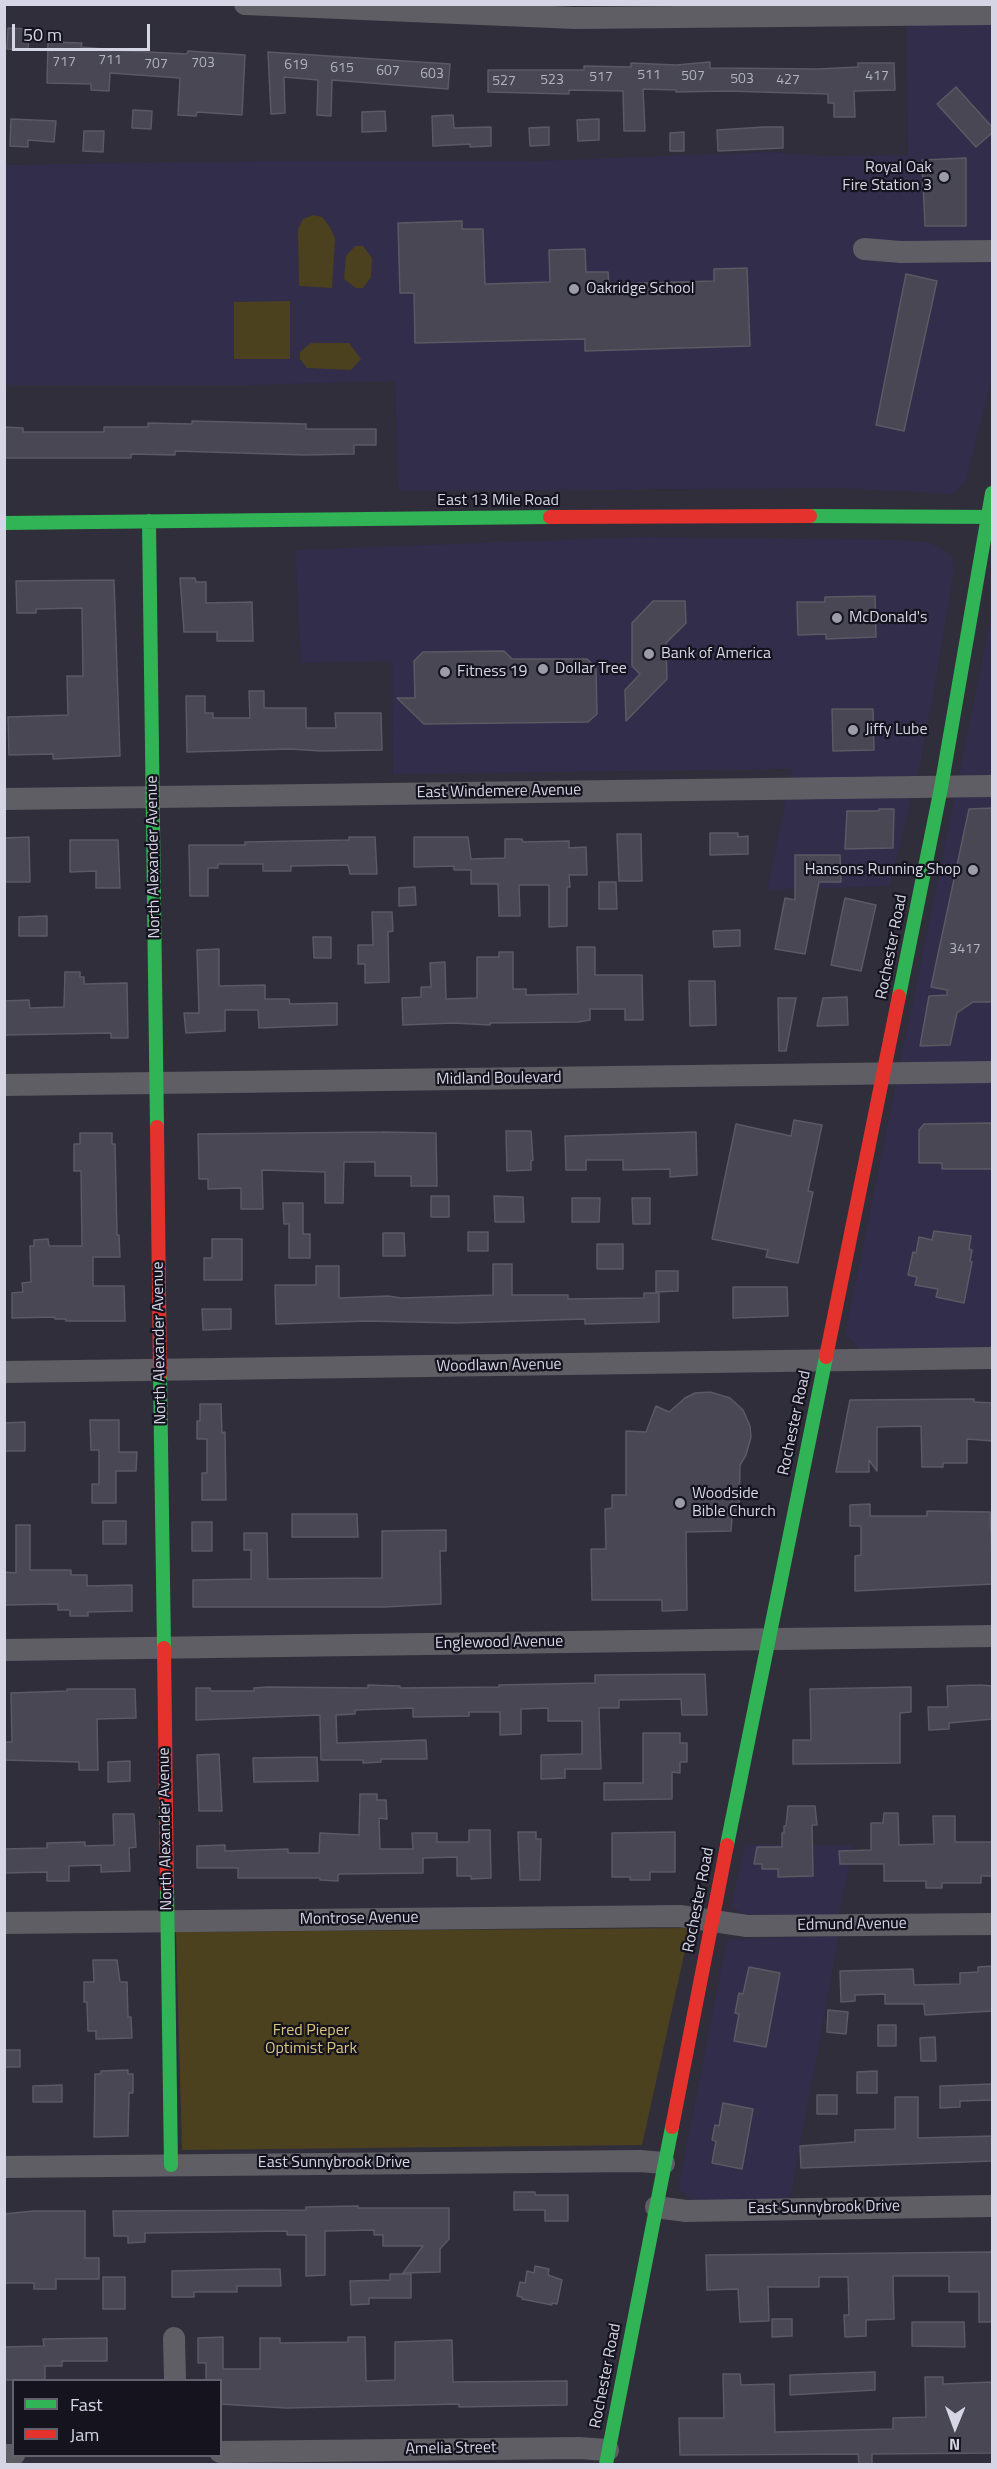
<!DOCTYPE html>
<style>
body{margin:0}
#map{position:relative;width:997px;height:2469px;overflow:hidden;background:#2f2e3a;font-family:"Titillium Web",sans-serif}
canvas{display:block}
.frame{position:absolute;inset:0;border:6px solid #d6d5e5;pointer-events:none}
.legend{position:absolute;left:12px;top:2379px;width:210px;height:78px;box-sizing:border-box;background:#14131e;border:2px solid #62616e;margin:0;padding:8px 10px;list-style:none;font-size:18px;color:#d6d5e5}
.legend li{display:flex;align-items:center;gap:12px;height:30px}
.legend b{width:30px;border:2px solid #62616e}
.north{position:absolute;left:925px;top:2397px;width:60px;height:60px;-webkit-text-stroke:4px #14131e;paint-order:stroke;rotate:181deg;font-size:16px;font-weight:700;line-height:24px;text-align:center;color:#d6d5e5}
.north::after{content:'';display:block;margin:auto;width:21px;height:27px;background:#d6d5e5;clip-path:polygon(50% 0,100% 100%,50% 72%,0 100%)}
.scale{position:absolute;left:12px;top:24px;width:138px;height:27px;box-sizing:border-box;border:3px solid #d6d5e5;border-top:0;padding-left:8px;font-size:18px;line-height:21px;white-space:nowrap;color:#d6d5e5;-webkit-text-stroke:4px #14131e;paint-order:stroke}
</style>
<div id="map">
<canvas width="997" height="2469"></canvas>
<div class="frame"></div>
<ul class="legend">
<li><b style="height:8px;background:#30b455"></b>Fast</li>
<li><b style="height:8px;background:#e5322d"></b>Jam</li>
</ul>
<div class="north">N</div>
<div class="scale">50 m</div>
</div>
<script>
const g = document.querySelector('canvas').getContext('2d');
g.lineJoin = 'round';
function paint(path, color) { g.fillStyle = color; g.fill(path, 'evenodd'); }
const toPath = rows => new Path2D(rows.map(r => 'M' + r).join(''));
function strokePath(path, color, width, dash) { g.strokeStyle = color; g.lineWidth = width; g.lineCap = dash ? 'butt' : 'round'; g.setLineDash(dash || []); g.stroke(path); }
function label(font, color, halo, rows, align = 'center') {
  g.font = font + ' "Titillium Web",sans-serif'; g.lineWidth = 4.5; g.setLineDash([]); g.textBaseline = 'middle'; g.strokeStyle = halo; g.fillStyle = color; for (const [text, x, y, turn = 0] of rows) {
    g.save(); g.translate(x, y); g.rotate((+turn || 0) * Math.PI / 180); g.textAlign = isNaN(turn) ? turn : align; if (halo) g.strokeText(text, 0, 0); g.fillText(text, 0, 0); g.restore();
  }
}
paint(toPath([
 [906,5,992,5,992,377,966,481,953,494,839,488,398,491,395,381,251,385,5,385,5,165,271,161,535,161,769,152,828,156,908,155],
 [637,537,901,540,931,543,952,555,954,569,936,681,921,760,890,886,767,890,792,769,393,774,392,661,301,663,295,550],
 [992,612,992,1348,859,1349,845,1334],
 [745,1845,854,1845,839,1915,744,1916,731,1905],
 [839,1936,790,2200,692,2200,678,2189,727,1939]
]), '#312d4a');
paint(toPath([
 [313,215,322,217,330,227,335,239,332,288,299,286,298,229,303,219],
 [355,246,363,246,372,258,371,277,363,288,356,288,344,279,346,256],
 [290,301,290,359,234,359,234,302],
 [311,343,349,343,361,359,351,370,307,368,300,359,300,352],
 [690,1928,642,2145,182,2150,176,1932]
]), '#4b411f');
const building = toPath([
 [8,28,29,29,28,50,7,49,8,28],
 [48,42,82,43,81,47,127,51,187,54,188,51,245,55,242,115,197,112,196,116,178,115,180,78,110,73,109,91,91,90,91,84,47,83,48,42],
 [268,52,450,64,448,89,332,80,331,116,317,115,318,80,284,77,285,113,271,114,268,52],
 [710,62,710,68,818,69,858,67,858,63,894,63,895,90,854,91,855,117,834,117,834,103,828,103,828,94,726,91,676,92,676,90,643,89,645,131,624,131,623,91,569,90,569,94,488,92,488,70,584,70,584,66,631,67,631,63,676,65,710,62],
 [956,87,993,128,993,132,976,147,937,104,956,87],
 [133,110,152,111,151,129,132,128,133,110],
 [385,111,386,131,362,132,362,112,385,111],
 [453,115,454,128,491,127,491,146,470,147,470,144,433,146,432,116,453,115],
 [11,119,56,121,54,142,28,140,28,147,10,146,11,119],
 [599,119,599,140,578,141,577,120,599,119],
 [549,127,549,145,530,146,529,128,549,127],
 [764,127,783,127,783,148,718,151,717,130,764,127],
 [84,131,104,131,103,152,83,151,84,131],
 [684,132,684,151,670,151,670,133,684,132],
 [966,158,966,226,925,226,922,160,966,158],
 [462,221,462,229,483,229,485,284,550,282,549,250,585,249,586,272,608,272,609,284,714,281,714,269,747,268,750,346,585,351,585,339,415,343,414,293,400,293,398,223,462,221],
 [906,274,937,281,904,431,876,425,906,274],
 [192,421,306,424,306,429,376,429,376,445,354,445,354,454,305,455,175,451,175,455,131,454,131,458,4,458,4,427,23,428,23,432,104,432,104,427,148,427,148,423,192,424,192,421],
 [180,578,195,578,196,582,206,582,206,603,252,602,253,641,217,641,217,632,184,632,180,578],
 [114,580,120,756,53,759,53,754,9,755,8,717,68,715,67,676,83,676,82,608,36,609,36,613,17,613,16,581,114,580],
 [875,596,876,637,826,639,826,634,798,635,797,602,825,602,825,597,875,596],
 [653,601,685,601,686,623,666,643,667,679,626,721,625,690,640,674,632,666,632,623,653,601],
 [504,651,512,659,587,659,596,667,597,714,588,722,424,724,397,698,415,698,414,661,423,652,504,651],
 [249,691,264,691,264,708,306,708,306,728,336,728,335,713,381,713,382,750,321,751,290,749,187,752,186,696,205,696,205,713,213,713,213,718,250,718,249,691],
 [832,709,873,709,874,750,833,751,832,709],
 [993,808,993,1002,973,1002,957,1013,950,1045,920,1046,929,996,947,995,947,990,931,987,969,809,993,808],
 [879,809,894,809,893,848,845,849,847,811,879,811,879,809],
 [710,833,738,833,738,837,748,836,748,854,710,855,710,833],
 [617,834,641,834,642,881,619,881,617,834],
 [29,837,30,882,4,882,4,838,29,837],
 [349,837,375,837,377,874,350,874,348,865,291,866,291,871,263,871,263,864,218,864,218,868,208,868,208,896,190,896,189,845,245,845,245,842,349,840,349,837],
 [414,837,468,837,471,859,505,858,505,839,522,839,523,842,569,841,569,848,586,847,587,875,569,875,570,887,567,887,567,926,549,927,549,885,519,885,520,916,499,916,498,884,471,884,471,870,454,870,454,866,414,867,414,837],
 [70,840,118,840,120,888,96,888,96,871,70,872,70,840],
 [795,855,840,855,841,882,819,882,805,954,775,949,785,898,795,900,795,855],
 [599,882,616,882,617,909,599,909,599,882],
 [415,887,416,905,399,906,399,888,415,887],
 [845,898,876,905,861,971,831,965,845,898],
 [372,912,392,912,393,931,388,932,389,982,365,983,365,964,358,964,358,945,373,945,372,912],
 [47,916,47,936,19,936,19,917,47,916],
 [740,930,740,946,714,947,713,931,740,930],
 [313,937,331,937,331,958,314,958,313,937],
 [577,947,595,947,595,975,642,975,643,1020,625,1020,625,1009,590,1009,590,1020,578,1022,490,1023,490,1025,453,1023,403,1025,402,998,421,997,421,987,431,987,430,963,445,962,446,999,477,998,477,957,499,957,499,952,513,952,513,989,526,989,526,995,578,994,577,947],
 [219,949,219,986,265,985,265,999,289,999,290,1004,337,1003,337,1025,259,1028,258,1010,225,1010,225,1031,186,1033,184,1013,199,1013,197,950,219,949],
 [65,972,80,972,80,977,84,977,84,984,127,983,128,1038,111,1038,111,1033,4,1035,4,1001,29,1000,30,1008,64,1007,65,972],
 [689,981,715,981,716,1025,690,1026,689,981],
 [847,997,848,1025,817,1026,823,998,847,997],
 [778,998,796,998,786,1051,779,1051,778,998],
 [794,1120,822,1125,808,1191,813,1192,798,1263,766,1257,768,1250,712,1239,736,1124,791,1136,794,1120],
 [993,1123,993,1169,942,1169,942,1163,919,1163,919,1130,924,1124,993,1123],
 [506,1131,531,1131,533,1160,531,1161,531,1170,507,1171,506,1131],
 [382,1132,436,1133,437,1186,411,1186,411,1176,375,1176,375,1162,344,1162,343,1203,325,1203,325,1172,262,1170,263,1209,241,1209,241,1188,208,1189,208,1179,199,1179,198,1134,382,1132],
 [696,1132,697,1175,670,1177,670,1169,623,1170,623,1160,586,1160,586,1170,566,1170,565,1136,696,1132],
 [80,1133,112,1133,112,1144,115,1144,117,1235,119,1235,120,1257,93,1257,93,1286,124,1286,125,1321,66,1321,66,1319,55,1319,55,1317,12,1318,12,1293,23,1292,22,1283,31,1282,30,1246,34,1246,34,1240,48,1239,49,1246,82,1246,81,1171,74,1171,74,1144,80,1144,80,1133],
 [431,1196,449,1196,449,1217,431,1217,431,1196],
 [494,1196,523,1197,524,1222,495,1222,494,1196],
 [572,1198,600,1198,599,1222,572,1222,572,1198],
 [632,1198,650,1198,650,1224,633,1224,632,1198],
 [283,1203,303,1203,303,1234,310,1234,310,1258,289,1258,289,1224,284,1224,283,1203],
 [934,1231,971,1236,969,1249,972,1250,970,1261,972,1262,964,1303,936,1297,938,1289,915,1285,917,1277,908,1275,913,1252,916,1253,919,1237,932,1240,934,1231],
 [468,1232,488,1232,488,1251,468,1251,468,1232],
 [383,1233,404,1233,405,1256,383,1256,383,1233],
 [212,1239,242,1239,242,1280,204,1280,204,1258,212,1258,212,1239],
 [597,1244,623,1244,623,1269,597,1269,597,1244],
 [493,1264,512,1264,512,1295,568,1295,568,1299,644,1298,644,1293,659,1293,659,1322,585,1324,585,1319,455,1323,368,1321,276,1324,275,1285,316,1285,316,1266,339,1266,339,1298,388,1296,401,1298,493,1295,493,1264],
 [656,1271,678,1271,678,1291,656,1292,656,1271],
 [733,1287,787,1287,788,1316,733,1318,733,1287],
 [202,1309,231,1309,231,1329,203,1330,202,1309],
 [710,1392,730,1398,743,1410,750,1426,751,1437,746,1455,740,1465,739,1516,732,1517,731,1531,686,1532,687,1610,662,1611,662,1600,592,1600,591,1549,606,1549,605,1509,612,1508,612,1495,626,1495,626,1431,646,1432,656,1406,669,1412,685,1398,695,1393,710,1392],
 [974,1399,974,1402,993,1403,993,1441,967,1439,967,1463,943,1463,943,1467,922,1467,921,1426,877,1427,877,1471,869,1460,869,1472,836,1472,850,1400,974,1399],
 [200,1404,221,1404,222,1433,225,1432,226,1500,202,1500,202,1473,207,1473,207,1439,197,1439,197,1421,200,1421,200,1404],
 [90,1420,119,1420,119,1452,137,1452,136,1471,116,1471,116,1503,92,1503,92,1484,99,1484,99,1450,91,1450,90,1420],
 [25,1422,25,1451,4,1451,4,1423,25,1422],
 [870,1504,870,1516,927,1516,927,1511,990,1512,993,1584,855,1591,855,1556,861,1555,861,1526,850,1526,850,1505,870,1504],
 [292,1514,357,1514,358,1537,292,1537,292,1514],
 [103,1521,126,1521,126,1544,103,1544,103,1521],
 [192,1522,212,1522,212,1551,192,1551,192,1522],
 [16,1525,30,1525,30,1570,71,1570,71,1575,87,1575,87,1586,132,1585,132,1611,88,1612,88,1616,70,1616,70,1610,58,1610,58,1604,4,1605,4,1572,16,1573,16,1525],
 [446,1530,446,1551,440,1551,441,1604,385,1607,193,1607,193,1580,251,1579,251,1550,244,1550,244,1533,267,1533,268,1579,382,1578,382,1531,446,1530],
 [705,1674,707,1715,682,1715,681,1699,619,1700,619,1708,599,1708,601,1769,565,1769,565,1778,541,1779,541,1755,582,1754,582,1721,548,1721,548,1708,521,1709,521,1734,500,1735,500,1712,469,1712,469,1716,413,1717,413,1708,355,1710,355,1714,336,1715,337,1743,426,1740,427,1759,381,1759,381,1762,363,1763,363,1760,321,1760,320,1715,196,1720,196,1688,210,1688,211,1691,254,1691,254,1688,268,1687,368,1688,368,1685,400,1686,400,1688,499,1687,499,1685,595,1683,595,1675,705,1674],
 [979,1685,993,1686,993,1719,949,1723,949,1729,929,1730,928,1707,948,1707,947,1686,979,1685],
 [911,1687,911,1712,900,1713,900,1763,793,1764,793,1740,811,1740,810,1689,911,1687],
 [67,1689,135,1689,136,1718,97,1719,98,1770,79,1770,79,1762,4,1760,4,1742,12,1742,11,1693,67,1691,67,1689],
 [643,1733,680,1733,680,1743,687,1743,687,1762,680,1762,680,1773,672,1772,672,1799,604,1800,604,1783,643,1783,643,1733],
 [219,1754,222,1811,199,1811,197,1755,219,1754],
 [317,1757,318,1781,254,1782,253,1758,317,1757],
 [130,1761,130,1781,108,1782,108,1762,130,1761],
 [360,1794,377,1794,377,1800,386,1800,387,1819,379,1818,380,1849,413,1849,412,1833,437,1833,437,1842,469,1842,469,1830,490,1830,491,1878,471,1879,471,1876,457,1876,457,1857,423,1858,423,1873,340,1874,338,1875,338,1881,320,1880,320,1878,238,1878,238,1868,197,1868,197,1846,225,1845,225,1851,288,1849,288,1853,319,1853,320,1833,359,1835,360,1794],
 [788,1806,815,1806,817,1825,812,1825,813,1876,778,1877,778,1869,762,1869,762,1864,754,1864,757,1847,782,1847,782,1833,784,1833,784,1826,786,1826,788,1806],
 [884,1813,898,1813,899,1845,934,1844,933,1816,955,1816,955,1842,993,1842,993,1876,981,1876,981,1883,942,1883,942,1888,926,1888,926,1881,884,1881,884,1864,840,1864,839,1851,871,1850,871,1823,883,1823,884,1813],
 [113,1814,134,1814,136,1847,129,1848,130,1871,101,1872,101,1865,69,1866,69,1881,47,1881,47,1872,4,1873,4,1849,47,1848,47,1843,85,1842,85,1846,114,1845,113,1814],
 [518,1832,536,1832,536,1839,541,1839,540,1880,520,1880,518,1832],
 [675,1832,675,1872,650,1872,650,1880,630,1880,630,1877,612,1877,612,1833,675,1832],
 [93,1960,117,1960,120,1982,127,1982,128,2017,131,2017,132,2038,96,2039,96,2031,88,2031,87,2002,84,2002,84,1982,94,1982,93,1960],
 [993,1966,993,2011,925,2015,924,2004,885,2004,885,1994,855,1995,855,2001,841,2002,840,1971,913,1969,914,1985,960,1984,960,1973,978,1972,978,1967,993,1966],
 [749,1967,780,1973,766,2047,734,2041,739,2014,735,2013,739,1993,743,1994,749,1967],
 [828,2010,848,2012,846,2034,827,2032,828,2010],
 [878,2025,896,2025,896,2046,878,2046,878,2025],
 [935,2037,936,2061,921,2061,920,2038,935,2037],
 [4,2050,20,2050,20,2067,4,2067,4,2050],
 [128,2070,128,2074,133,2074,133,2093,129,2093,128,2136,94,2137,95,2074,101,2074,101,2071,128,2070],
 [877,2071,877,2093,857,2093,857,2072,877,2071],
 [993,2084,993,2100,960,2101,960,2107,940,2108,940,2086,993,2084],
 [62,2085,62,2102,33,2102,33,2086,62,2085],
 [817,2095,837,2095,837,2114,817,2114,817,2095],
 [895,2097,918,2097,918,2138,993,2136,993,2161,801,2168,800,2146,855,2142,855,2130,895,2129,895,2097],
 [723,2103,753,2109,742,2169,712,2163,716,2141,712,2140,715,2125,719,2126,723,2103],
 [514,2192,535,2192,535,2195,568,2195,568,2221,545,2221,545,2210,514,2210,514,2192],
 [358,2206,358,2208,449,2208,449,2239,440,2249,440,2272,403,2273,423,2246,383,2246,383,2235,374,2235,374,2230,325,2231,325,2275,306,2276,306,2235,287,2235,287,2231,145,2233,145,2242,128,2243,128,2236,114,2236,113,2211,306,2210,306,2207,358,2206],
 [33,2211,85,2211,85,2258,99,2258,99,2279,56,2279,56,2289,34,2289,34,2283,4,2283,4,2214,33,2211],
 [993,2252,993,2322,979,2322,979,2292,949,2292,949,2276,893,2276,894,2319,866,2320,866,2336,845,2337,844,2315,849,2315,848,2277,819,2277,819,2287,768,2287,769,2321,740,2322,738,2289,707,2290,706,2255,993,2252],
 [535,2266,549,2269,548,2275,562,2280,557,2304,552,2303,552,2305,522,2299,522,2297,517,2296,520,2282,525,2283,527,2271,534,2273,535,2266],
 [263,2269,280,2269,281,2286,237,2286,237,2292,194,2292,194,2297,172,2297,172,2271,263,2269],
 [390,2274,411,2274,411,2298,369,2298,369,2304,351,2305,350,2281,390,2280,390,2274],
 [103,2277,125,2277,125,2309,103,2309,103,2277],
 [772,2319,792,2319,792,2336,772,2337,772,2319],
 [912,2322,964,2322,965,2347,912,2346,912,2322],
 [223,2337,223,2369,260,2369,260,2338,280,2338,280,2343,348,2342,348,2337,365,2337,366,2381,395,2380,395,2342,452,2340,453,2382,567,2381,567,2405,459,2407,459,2404,286,2408,220,2404,220,2380,206,2380,206,2363,198,2363,198,2338,223,2337],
 [107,2338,107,2361,62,2361,62,2366,45,2366,45,2380,4,2380,4,2347,44,2346,43,2339,107,2338],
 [875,2372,875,2390,790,2395,790,2375,875,2372],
 [723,2374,740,2374,741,2385,774,2384,775,2432,893,2429,893,2418,926,2417,925,2377,943,2377,943,2384,993,2382,993,2453,872,2454,872,2464,859,2464,858,2454,680,2455,679,2418,724,2418,723,2374]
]);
paint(building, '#484753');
strokePath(building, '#5a5964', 1.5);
strokePath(toPath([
 [245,4,575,18,992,14],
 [864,249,901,252,992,251],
 [4,799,992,786],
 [4,1085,992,1072],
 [4,1372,992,1358],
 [4,1650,992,1636],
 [4,1923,680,1916,747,1926,992,1924],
 [4,2167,640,2161,664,2163],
 [656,2207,686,2211,992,2206],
 [174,2338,175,2380],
 [220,2452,579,2448,608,2450],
 [4,2455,14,2455]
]), '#5e5e64', 22);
strokePath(toPath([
 [810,516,992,517],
 [149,521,157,1127],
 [4,523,550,517],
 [899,996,941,788,992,493],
 [160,1374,164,1648],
 [727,1845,826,1357],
 [167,1888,171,2165],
 [606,2464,672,2127]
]), '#30b455', 14);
strokePath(toPath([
 [550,517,810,516],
 [157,1127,160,1374],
 [826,1357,899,996],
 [164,1648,167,1888],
 [672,2127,727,1845]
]), '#e5322d', 14);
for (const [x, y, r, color] of [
 [944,177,6,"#9c9ba9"],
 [574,289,6,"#9c9ba9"],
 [837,618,6,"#9c9ba9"],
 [649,654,6,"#9c9ba9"],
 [543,669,6,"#9c9ba9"],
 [445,672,6,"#9c9ba9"],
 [853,730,6,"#9c9ba9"],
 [973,870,6,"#9c9ba9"],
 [680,1503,6,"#9c9ba9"]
]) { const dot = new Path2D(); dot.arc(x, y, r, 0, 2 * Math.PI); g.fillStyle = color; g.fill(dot); strokePath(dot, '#14131e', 2); }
label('14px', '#b2b2c0', null, [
 ["711",110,61],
 ["717",64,63],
 ["703",203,64],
 ["707",156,65],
 ["619",296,66],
 ["615",342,69],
 ["607",388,72],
 ["603",432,75],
 ["511",649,76],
 ["507",693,77],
 ["417",877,77],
 ["517",601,78],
 ["503",742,80],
 ["523",552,81],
 ["427",788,81],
 ["527",504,82],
 ["3417",965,950]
]);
label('16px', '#d6d5e5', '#14131e', [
 ["Royal Oak",932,168,"right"],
 ["Fire Station 3",932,186,"right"],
 ["Oakridge School",586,289],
 ["McDonald's",849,618],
 ["Bank of America",661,654],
 ["Dollar Tree",555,669],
 ["Fitness 19",457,672],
 ["Jiffy Lube",865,730],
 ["Hansons Running Shop",961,870,"right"],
 ["Woodside",692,1494],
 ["Bible Church",692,1512]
], 'left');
label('16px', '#d6d5e5', '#14131e', [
 ["East 13 Mile Road",498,501],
 ["East Windemere Avenue",499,792,-1],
 ["North Alexander Avenue",154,857,-91],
 ["Rochester Road",892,947,-79],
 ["Midland Boulevard",499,1079,-1],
 ["North Alexander Avenue",160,1343,-91],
 ["Woodlawn Avenue",499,1366,-1],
 ["Rochester Road",795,1423,-78],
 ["Englewood Avenue",499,1643,-1],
 ["North Alexander Avenue",166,1829,-91],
 ["Rochester Road",699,1900,-79],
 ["Montrose Avenue",359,1919,-1],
 ["Edmund Avenue",852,1925,-1],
 ["East Sunnybrook Drive",334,2163],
 ["East Sunnybrook Drive",824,2208,-1],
 ["Rochester Road",606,2376,-79],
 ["Amelia Street",451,2449,-1]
]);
label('16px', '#dac57f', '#14131e', [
 ["Fred Pieper",311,2031],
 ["Optimist Park",311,2049]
]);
</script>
